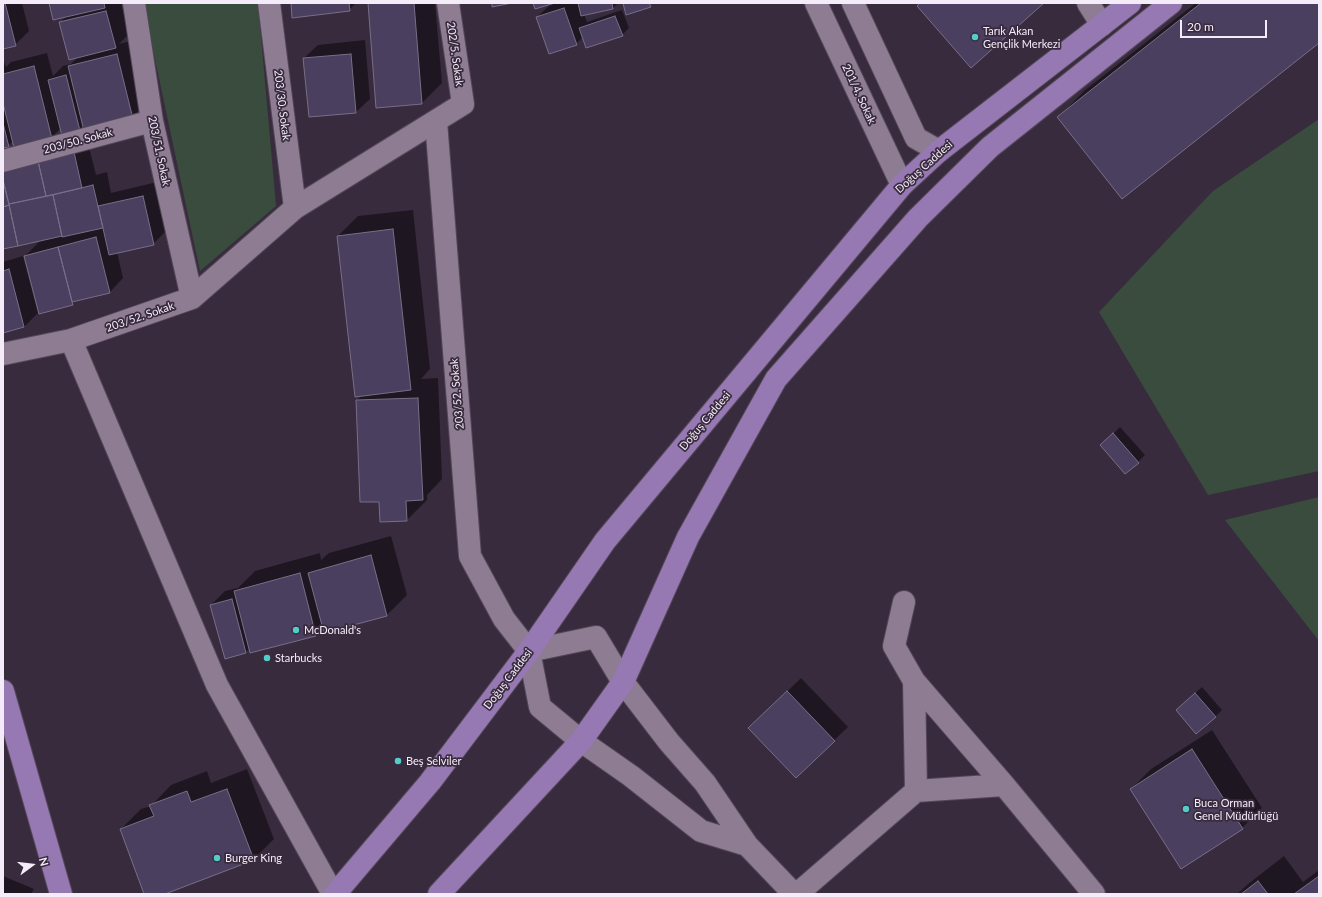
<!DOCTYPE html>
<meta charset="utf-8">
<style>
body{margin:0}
#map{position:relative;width:1322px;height:897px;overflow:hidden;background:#392b3e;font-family:Lato,sans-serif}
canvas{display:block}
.frame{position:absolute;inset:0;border:4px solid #f5ecf9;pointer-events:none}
.north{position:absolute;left:12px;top:845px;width:40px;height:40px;-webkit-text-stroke:3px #392b3e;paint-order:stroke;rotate:75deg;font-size:11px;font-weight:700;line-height:16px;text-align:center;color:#f5ecf9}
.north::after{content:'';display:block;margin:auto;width:14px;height:18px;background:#f5ecf9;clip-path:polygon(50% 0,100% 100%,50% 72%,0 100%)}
.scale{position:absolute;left:1180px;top:20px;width:87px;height:18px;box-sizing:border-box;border:2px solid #f5ecf9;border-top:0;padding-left:5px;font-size:12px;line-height:14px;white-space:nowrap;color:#f5ecf9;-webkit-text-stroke:3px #392b3e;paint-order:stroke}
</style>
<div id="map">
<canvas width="1322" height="897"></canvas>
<div class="frame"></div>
<div class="north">N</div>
<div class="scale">20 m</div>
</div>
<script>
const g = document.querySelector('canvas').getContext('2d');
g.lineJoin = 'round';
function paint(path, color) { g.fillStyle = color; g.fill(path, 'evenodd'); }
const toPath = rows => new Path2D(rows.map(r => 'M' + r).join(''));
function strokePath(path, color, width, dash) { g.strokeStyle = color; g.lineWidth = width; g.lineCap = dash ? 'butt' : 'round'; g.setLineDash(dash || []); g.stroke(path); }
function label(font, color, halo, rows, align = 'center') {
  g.font = font + ' Lato,sans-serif'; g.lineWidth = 3.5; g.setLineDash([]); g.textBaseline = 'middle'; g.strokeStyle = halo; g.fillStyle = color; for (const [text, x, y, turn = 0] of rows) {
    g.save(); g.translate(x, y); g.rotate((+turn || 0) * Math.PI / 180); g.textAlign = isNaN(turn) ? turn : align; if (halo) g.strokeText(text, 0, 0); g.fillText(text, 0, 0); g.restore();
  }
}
paint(toPath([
 [143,3,258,3,276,206,200,271],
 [1319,119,1319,471,1208,495,1099,312,1213,191],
 [1319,497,1319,641,1225,520]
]), '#3a4c3d');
paint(toPath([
 [3,3,22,3,29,31,15,45,3,48],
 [50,3,121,3,129,34,119,44,131,41,146,104,132,118,84,127,80,131,61,128,51,138,13,141,8,146,3,147,3,59,6,67,11,62,47,53,53,76,63,66,71,64,79,56,60,22,67,16],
 [292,3,356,3,349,10],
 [369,3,435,3,442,83,422,103],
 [552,3,618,3,613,8,584,14,587,22,622,10,629,28,622,35,583,37,576,44,537,17],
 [1196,3,1319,3,1319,41,1059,117,1084,91],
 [365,40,370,99,356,112,304,58,318,45],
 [87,139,96,175,107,172,111,193,157,182,167,230,153,244,117,252,123,278,110,292,75,301,72,304,25,256,41,240,3,248,3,158],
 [413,210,430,369,421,379,438,378,442,479,427,495,427,500,407,520,380,501,357,400,362,395,338,236,358,216],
 [23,256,38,313,24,327,3,332,3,262],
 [1120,427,1145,455,1138,462,1108,439],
 [391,536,407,595,387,615,324,631,323,628,316,635,251,652,250,648,246,652,211,605,225,591,238,588,255,571,320,553,321,560,329,553],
 [801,678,848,727,796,777,763,715],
 [1202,687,1222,710,1215,717,1184,703],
 [1212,730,1262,808,1242,828,1131,789,1151,769],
 [247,769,274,839,254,859,162,894,145,894,121,829,141,809,151,806,171,785,207,771,211,783],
 [1284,856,1303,882,1319,870,1319,894,1237,894,1248,884],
 [3,876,34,889,31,894,3,894]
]), '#0007');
const building = toPath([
 [3,3,5,3,16,46,3,49,3,3],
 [49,3,104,3,105,8,53,20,49,3],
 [291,3,349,3,350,11,292,18,291,3],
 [368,3,414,3,422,104,376,108,368,3],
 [492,3,512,3,492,7,492,3],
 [533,3,555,3,535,9,533,3],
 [578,3,612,3,613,9,581,16,578,3],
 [623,3,649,3,651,7,626,15,623,3],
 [920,3,1044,3,971,68,917,6,920,3],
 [1201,3,1319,3,1319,43,1122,199,1057,117,1201,3],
 [564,8,577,45,549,54,536,17,564,8],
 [106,11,116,48,69,60,59,22,106,11],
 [615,16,623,36,586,48,579,28,615,16],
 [117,54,133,119,84,131,68,66,117,54],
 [351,54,356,113,309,117,303,58,351,54],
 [34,66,52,139,14,148,3,103,3,74,34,66],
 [66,75,80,131,62,136,48,80,66,75],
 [3,123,9,147,3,148,3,123],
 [74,152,82,188,46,196,38,161,74,152],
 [38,161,46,196,9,204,3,180,3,169,38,161],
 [3,180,9,205,3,207,3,180],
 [93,185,103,228,62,237,53,195,93,185],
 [53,195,62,236,18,246,9,204,53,195],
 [143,196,154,245,109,255,98,206,143,196],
 [9,205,18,246,3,249,3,207,9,205],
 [393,229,411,390,355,397,337,236,393,229],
 [96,237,110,293,72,302,58,247,96,237],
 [58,247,73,305,39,314,24,256,58,247],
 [9,269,24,327,3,333,3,271,9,269],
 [418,398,423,500,406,501,407,521,380,522,379,502,360,502,356,400,418,398],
 [1113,433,1139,463,1125,474,1100,445,1113,433],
 [371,555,387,616,324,633,308,573,371,555],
 [300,573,316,636,250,653,234,591,300,573],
 [232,599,246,653,225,659,210,605,232,599],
 [787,691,835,741,796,778,748,728,787,691],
 [1195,693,1216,717,1196,734,1176,710,1195,693],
 [1192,749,1243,829,1181,869,1130,789,1192,749],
 [227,789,254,860,165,894,144,894,120,829,154,816,149,805,187,791,191,802,227,789],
 [1319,876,1319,894,1294,894,1319,876],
 [1258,881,1268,894,1241,894,1258,881]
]);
paint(building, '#4a3f5e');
strokePath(building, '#776f87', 1);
const minor = toPath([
 [134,3,152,121,192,298],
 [269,3,295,208],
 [816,3,902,185],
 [853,3,916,138,939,151],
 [1088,3,1102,25],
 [436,121,470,556,504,619,529,651,540,707,581,741,631,776,701,831,747,845],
 [3,161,152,121],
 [71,340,217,685,333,894],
 [3,354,71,340,192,298,295,208,463,104,448,3],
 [904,602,894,646,914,681,1004,785,1094,894],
 [529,651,596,637,623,682,669,742,705,783,747,845,794,894],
 [914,681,916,791],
 [797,894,916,791,1004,785]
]);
const major = toPath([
 [3,691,61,894],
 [335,894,430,782,529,651,605,541,902,185,939,151,1130,3],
 [439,894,581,741,623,682,688,537,776,379,918,218,990,147,1171,3]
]);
strokePath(minor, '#534757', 24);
strokePath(major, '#534757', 24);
strokePath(minor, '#8d7c92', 22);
strokePath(major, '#9678b2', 22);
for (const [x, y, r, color] of [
 [975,37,4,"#53cdc9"],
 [296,630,4,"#53cdc9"],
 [267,658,4,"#53cdc9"],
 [398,761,4,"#53cdc9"],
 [1186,809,4,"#53cdc9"],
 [217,858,4,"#53cdc9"]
]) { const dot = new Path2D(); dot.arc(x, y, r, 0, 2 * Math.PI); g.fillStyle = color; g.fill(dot); strokePath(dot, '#392b3e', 1.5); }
label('11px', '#f5ecf9', '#392b3e', [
 ["Tarık Akan",983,31],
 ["Gençlik Merkezi",983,44],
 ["McDonald's",304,630],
 ["Starbucks",275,658],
 ["Beş Selviler",406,761],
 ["Buca Orman",1194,803],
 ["Genel Müdürlüğü",1194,816],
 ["Burger King",225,858]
], 'left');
label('11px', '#f5ecf9', '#392b3e', [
 ["202/5. Sokak",455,54,82],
 ["201/4. Sokak",859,94,65],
 ["203/30. Sokak",282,105,83],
 ["203/50. Sokak",78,141,-15],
 ["203/51. Sokak",159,151,78],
 ["Doğuş Caddesi",924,167,-42],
 ["203/52. Sokak",140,317,-19],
 ["203/52. Sokak",457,394,-95],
 ["Doğuş Caddesi",705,421,-50],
 ["Doğuş Caddesi",508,679,-53]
]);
</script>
